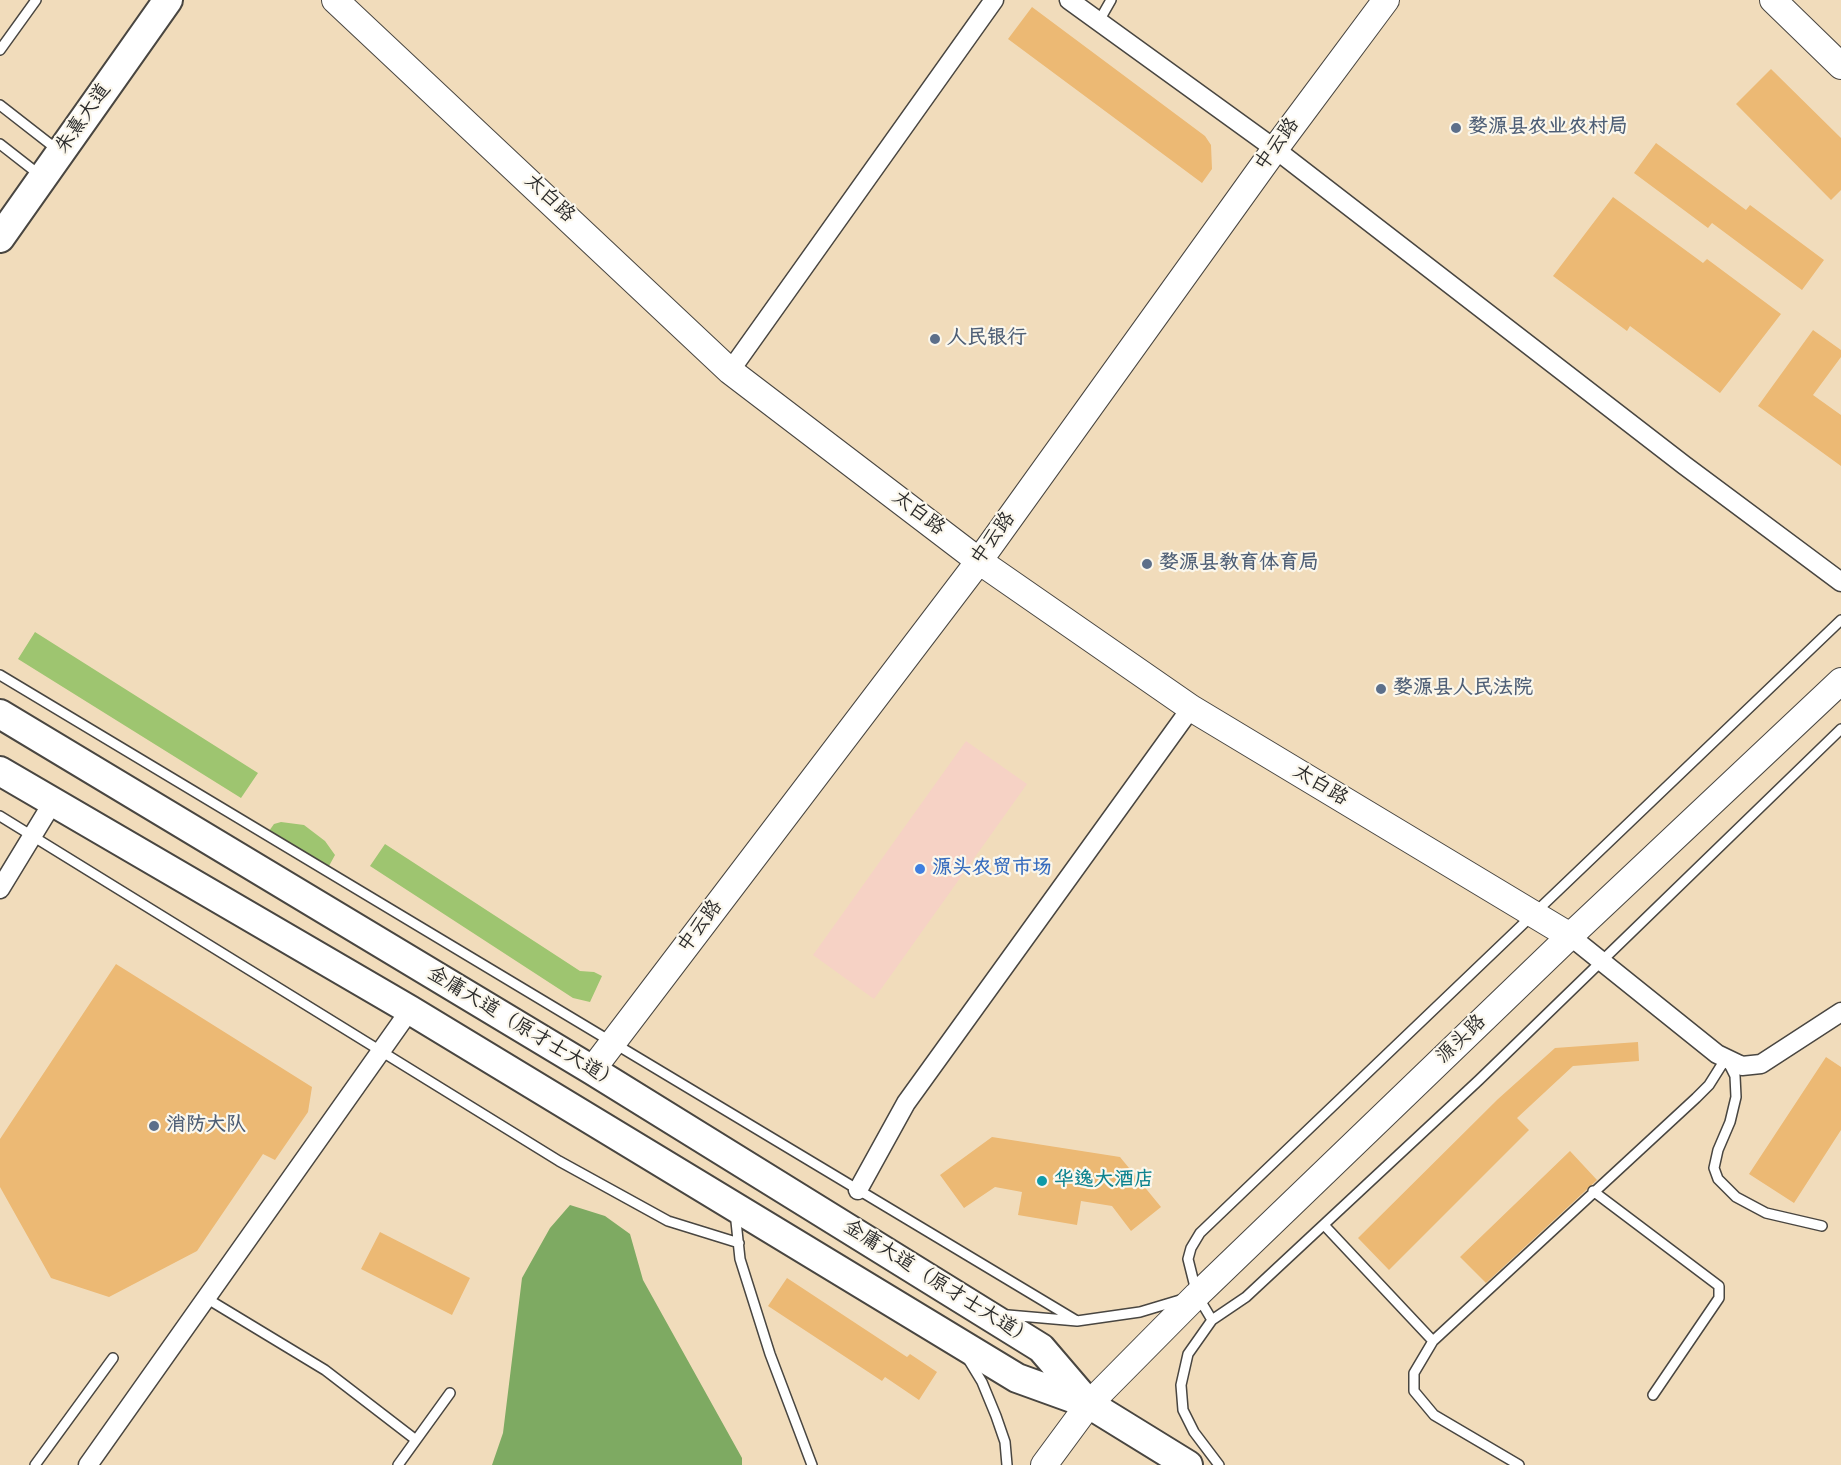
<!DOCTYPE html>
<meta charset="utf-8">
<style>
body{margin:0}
canvas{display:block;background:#f1dcbb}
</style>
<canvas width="1841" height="1465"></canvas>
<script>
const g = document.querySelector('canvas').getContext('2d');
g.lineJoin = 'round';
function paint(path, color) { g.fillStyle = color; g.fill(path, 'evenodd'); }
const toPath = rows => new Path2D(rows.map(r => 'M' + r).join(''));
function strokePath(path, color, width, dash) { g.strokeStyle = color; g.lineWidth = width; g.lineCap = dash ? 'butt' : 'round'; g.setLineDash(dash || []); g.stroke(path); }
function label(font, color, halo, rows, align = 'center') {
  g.font = font + ' Mynerve,"LXGW WenKai TC",sans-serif'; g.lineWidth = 4.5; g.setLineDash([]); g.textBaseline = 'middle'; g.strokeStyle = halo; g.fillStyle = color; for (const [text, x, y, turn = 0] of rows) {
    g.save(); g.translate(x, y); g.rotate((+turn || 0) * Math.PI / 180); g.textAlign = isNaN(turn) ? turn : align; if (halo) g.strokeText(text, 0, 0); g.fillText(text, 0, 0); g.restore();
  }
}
paint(toPath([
 [966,741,1027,784,874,999,813,955]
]), '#f6d2c5');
paint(toPath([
 [35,632,258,773,241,798,18,659],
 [281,822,304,825,325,841,335,855,329,866,269,831,274,824],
 [385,844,580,971,594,972,602,976,590,1002,573,998,370,866]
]), '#9ec570');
paint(toPath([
 [570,1205,605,1216,630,1234,643,1280,742,1458,742,1465,492,1465,503,1433,522,1278,550,1228]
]), '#7eaa62');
paint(toPath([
 [1032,7,1205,136,1211,145,1212,169,1202,183,1008,39],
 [1771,69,1841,138,1841,190,1831,200,1736,104],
 [1656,143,1746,210,1750,205,1824,260,1802,290,1712,223,1708,228,1634,173],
 [1613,197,1703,263,1707,259,1781,314,1720,393,1630,326,1627,331,1553,276],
 [1813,330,1841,350,1841,357,1813,395,1841,415,1841,466,1758,406],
 [116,964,312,1087,308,1112,275,1160,263,1154,197,1251,109,1297,51,1278,0,1187,0,1139],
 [1638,1042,1639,1061,1573,1066,1517,1118,1529,1130,1389,1270,1358,1238,1498,1099,1555,1048],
 [1826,1057,1841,1067,1841,1130,1794,1203,1749,1174],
 [992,1137,1120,1157,1161,1207,1131,1231,1112,1206,1081,1201,1077,1225,1018,1215,1022,1192,995,1187,964,1208,940,1175],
 [1570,1151,1597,1180,1486,1283,1460,1257],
 [380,1232,470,1278,452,1315,361,1269],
 [787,1278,907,1357,910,1354,937,1372,919,1400,885,1377,882,1381,768,1306]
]), '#ecb974');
const lane = toPath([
 [1099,21,1111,0],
 [0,50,36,0],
 [0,105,59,151],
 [0,144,41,176],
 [0,675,1077,1321],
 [0,816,559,1161,668,1221,739,1243],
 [1727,1060,1735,1076,1736,1097,1730,1122,1718,1150,1714,1168,1718,1179,1736,1197,1766,1213,1822,1226],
 [1593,1191,1719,1286,1719,1298,1653,1395],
 [735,1212,740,1259,770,1354,812,1465],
 [1324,1225,1433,1341,1414,1373,1414,1391,1434,1415,1519,1465],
 [206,1298,325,1370,416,1440],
 [1008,1315,1077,1321,1140,1312,1180,1300],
 [1212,1320,1246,1297,1479,1080,1841,729],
 [1433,1341,1696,1098,1709,1085,1726,1058],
 [968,1359,982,1382,996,1416,1005,1442,1007,1465],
 [35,1465,113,1358],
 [398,1465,450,1393],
 [1219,1465,1194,1432,1183,1410,1181,1385,1188,1354,1212,1320,1197,1295,1188,1259,1191,1248,1200,1233,1841,620]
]);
const street = toPath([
 [1069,0,1275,149,1684,465,1841,582],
 [730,371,994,0],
 [0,889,53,802],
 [1570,936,1717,1054,1742,1066,1761,1064,1841,1012],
 [858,1190,906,1103,1191,708],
 [88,1465,410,1010]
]);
const secondary = toPath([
 [335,0,730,371,979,561,1191,708,1570,936],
 [1773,0,1841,66],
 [592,1070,979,561,1275,149,1386,0],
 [1044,1465,1089,1404,1197,1295,1570,936,1841,681]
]);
const primary = toPath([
 [0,238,168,0],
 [0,714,592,1070,1041,1348,1088,1403],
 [0,771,410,1010,1017,1378,1089,1404,1188,1465]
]);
strokePath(lane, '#494641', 12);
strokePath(street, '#494641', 21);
strokePath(secondary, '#494641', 28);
strokePath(primary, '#494641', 32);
strokePath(lane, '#fff', 9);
strokePath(street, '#fff', 18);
strokePath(secondary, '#fff', 26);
strokePath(primary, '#fff', 28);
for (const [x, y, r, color] of [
 [1456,128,6,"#5c6f8a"],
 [935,339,6,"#5c6f8a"],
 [1147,564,6,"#5c6f8a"],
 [1381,689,6,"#5c6f8a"],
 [920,869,6,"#3f7fe0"],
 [154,1126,6,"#5c6f8a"],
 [1042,1181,6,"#0f9aa8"]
]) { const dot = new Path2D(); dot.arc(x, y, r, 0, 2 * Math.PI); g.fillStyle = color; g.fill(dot); strokePath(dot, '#fbf7ec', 2); }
label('20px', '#2b2b2b', '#fbf7ec', [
 ["朱熹大道",84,119,-55],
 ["中云路",1278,145,-54],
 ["太白路",549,199,43],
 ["太白路",918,514,37],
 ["中云路",994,539,-54],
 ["太白路",1320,786,31],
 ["中云路",701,927,-53],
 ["金庸大道（原才士大道）",523,1029,31],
 ["源头路",1462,1040,-44],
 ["金庸大道（原才士大道）",938,1284,32]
]);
label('bold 20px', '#4e5e75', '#fbf7ec', [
 ["婺源县农业农村局",1468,128],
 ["人民银行",947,339],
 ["婺源县教育体育局",1159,564],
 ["婺源县人民法院",1393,689],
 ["消防大队",166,1126]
], 'left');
label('bold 20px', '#366cbe', '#fbf7ec', [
 ["源头农贸市场",932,869]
], 'left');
label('bold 20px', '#0d838f', '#fbf7ec', [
 ["华逸大酒店",1054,1181]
], 'left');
</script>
